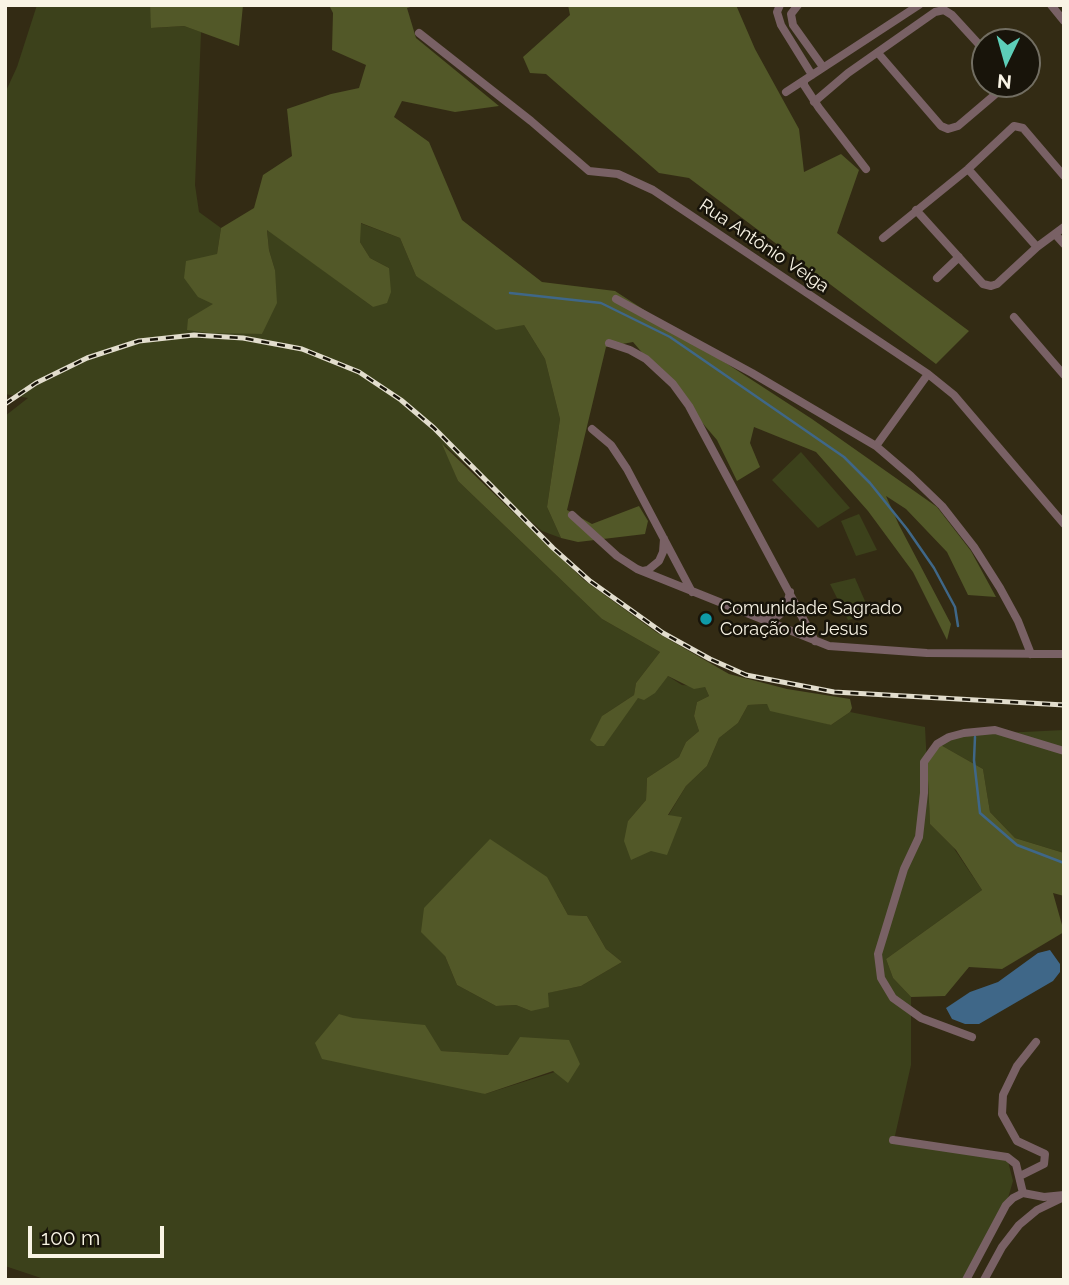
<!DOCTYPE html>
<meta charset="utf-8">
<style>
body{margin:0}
#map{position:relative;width:1069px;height:1285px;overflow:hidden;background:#332b14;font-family:Raleway,sans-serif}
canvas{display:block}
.frame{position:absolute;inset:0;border:7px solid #f9f4e5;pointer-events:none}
.north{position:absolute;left:971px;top:28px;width:70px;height:70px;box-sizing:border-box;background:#18140a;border:2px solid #726e62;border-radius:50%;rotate:185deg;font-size:19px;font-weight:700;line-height:28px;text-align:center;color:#f9f4e5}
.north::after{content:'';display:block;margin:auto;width:24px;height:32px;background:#5dceb8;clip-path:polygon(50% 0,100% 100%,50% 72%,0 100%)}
.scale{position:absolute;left:28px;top:1226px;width:136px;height:32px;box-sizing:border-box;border:4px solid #f9f4e5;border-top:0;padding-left:9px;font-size:21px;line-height:24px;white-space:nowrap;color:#f9f4e5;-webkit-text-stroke:5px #18140a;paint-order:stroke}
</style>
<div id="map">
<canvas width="1069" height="1285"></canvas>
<div class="frame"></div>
<div class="north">N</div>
<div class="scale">100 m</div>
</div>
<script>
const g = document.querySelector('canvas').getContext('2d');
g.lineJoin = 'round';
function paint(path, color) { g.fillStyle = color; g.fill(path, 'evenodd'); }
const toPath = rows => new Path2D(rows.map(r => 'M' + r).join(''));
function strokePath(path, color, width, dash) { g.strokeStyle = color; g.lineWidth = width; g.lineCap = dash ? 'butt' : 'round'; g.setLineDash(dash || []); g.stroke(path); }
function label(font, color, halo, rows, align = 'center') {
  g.font = font + ' Raleway,sans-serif'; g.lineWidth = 5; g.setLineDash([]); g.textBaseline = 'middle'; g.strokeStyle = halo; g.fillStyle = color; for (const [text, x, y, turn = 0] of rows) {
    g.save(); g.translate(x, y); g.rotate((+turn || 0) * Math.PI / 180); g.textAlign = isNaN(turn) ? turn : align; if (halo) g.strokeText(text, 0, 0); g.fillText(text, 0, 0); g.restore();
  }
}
paint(toPath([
 [37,5,87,7,150,5,152,28,184,26,201,32,195,185,199,212,221,228,217,254,214,304,238,333,262,334,275,270,269,250,267,229,373,307,389,268,370,258,360,242,360,223,400,238,416,276,524,325,545,359,560,419,547,507,561,538,542,531,444,445,458,481,602,619,660,652,636,683,634,695,602,716,638,698,668,676,682,685,705,687,709,696,697,702,694,716,699,731,686,742,679,757,647,778,646,800,628,821,682,817,668,816,686,786,707,766,719,738,738,723,748,705,767,704,831,725,850,712,925,727,930,824,953,847,982,890,886,959,893,978,911,997,911,1065,894,1140,1007,1157,1013,1181,1006,1205,966,1280,47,1280,5,1266,5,416,28,398,5,394,5,93,17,67],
 [557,895,568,915,587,916,606,949,622,962,581,986,547,993,531,1011,516,1005,496,1006,457,985,445,956],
 [339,1014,440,1051,508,1055,580,1064,485,1094],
 [801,452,850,508,818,528,772,480],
 [859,514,877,550,856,556,841,521],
 [855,578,871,615,848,620,830,584],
 [1064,730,1064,853,1015,838,990,812,983,769,939,744,962,735]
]), '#3c411b');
paint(toPath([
 [150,5,243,5,239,46,184,26,151,28],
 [329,5,417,5,407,8,416,38,499,106,455,112,402,101,394,117,429,142,462,220,542,282,615,291,812,419,937,507,971,551,996,597,968,595,947,552,906,509,886,496,899,525,951,624,947,640,913,572,868,511,816,452,754,427,750,443,760,467,737,481,717,440,633,342,606,347,567,510,592,524,639,506,648,521,645,534,578,542,561,538,547,507,560,419,545,359,524,325,496,330,416,276,400,238,361,223,360,242,370,258,389,268,391,292,387,303,373,307,267,230,269,250,275,270,277,303,262,334,208,333,187,330,188,319,213,304,198,297,184,278,186,261,217,254,221,228,254,208,263,175,292,156,287,109,331,94,359,88,366,65,332,50,333,13],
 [568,5,736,5,755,49,799,129,804,172,841,154,859,170,837,233,969,331,936,364,689,178,659,173,546,74,530,73,523,57,570,15],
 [442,444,584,580,656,632,729,674,787,689,850,699,852,708,850,712,831,725,770,711,767,704,748,705,738,723,719,738,707,766,686,786,668,815,682,817,667,855,651,851,631,860,624,841,628,821,646,800,647,778,679,757,686,742,699,731,694,716,697,702,709,696,705,687,694,689,668,676,655,693,644,700,638,698,604,746,597,746,590,740,602,716,634,695,636,683,660,652,602,619,458,481],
 [939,744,983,769,990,812,1015,838,1064,853,1064,896,1053,893,1064,932,1002,969,969,967,945,996,911,997,893,978,886,959,982,890,956,850,930,824,927,758],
 [490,839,547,877,568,915,587,916,606,949,622,962,581,986,548,993,549,1007,531,1011,516,1005,496,1006,457,985,445,956,421,932,424,908],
 [339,1014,353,1018,425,1025,441,1051,508,1055,520,1037,569,1040,580,1064,568,1083,553,1071,485,1094,322,1059,315,1043]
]), '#525828');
paint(toPath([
 [1050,950,1060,964,1060,972,1053,981,979,1024,965,1024,952,1019,946,1008,970,992,998,982,1038,953]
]), '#3f6788');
strokePath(toPath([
 [510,293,601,303,670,337,844,457,870,483,907,529,934,568,955,607,958,626],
 [975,737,974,760,980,813,1017,845,1064,863]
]), '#3f6788', 2.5);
strokePath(toPath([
 [780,5,777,12,781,25,812,75],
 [798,5,791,14,793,25,823,67],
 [1051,5,1064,21],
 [419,33,531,121,589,171,618,174,653,190,928,374,954,395,1064,524],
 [878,53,941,126,948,129,958,126,998,92,1002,84],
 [804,81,804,85,819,108,866,169],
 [786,92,919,5],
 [814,102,848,73,935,12,944,10,952,15,985,51],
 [968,169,1037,247],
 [916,210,983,284,991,286,997,284,1037,247,1064,227],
 [1055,234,1064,244],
 [883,238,968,169,1014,126,1023,128,1064,176],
 [937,278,959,257],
 [616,299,752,373,876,446,911,476,942,506,974,547,1000,588,1018,621,1031,654],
 [1014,317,1064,375],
 [609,343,630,350,646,359,673,384,689,406,815,641],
 [592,429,611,445,627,469,692,592],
 [876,446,928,374],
 [572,515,617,556,637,569,829,646,927,653,1064,654],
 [643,571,648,570,659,561,663,552,664,539],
 [764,619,778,616,786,609,790,592],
 [972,1037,921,1018,893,998,881,978,878,954,904,869,919,837,924,793,924,762,937,744,949,737,964,733,995,730,1064,751],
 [893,1140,1007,1157,1016,1164,1023,1193],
 [1020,1176,1044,1164,1045,1154,1017,1141,1002,1114,1003,1095,1017,1066,1036,1042],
 [966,1280,1006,1205,1013,1198,1023,1193,1044,1197,1064,1195],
 [984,1280,1002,1247,1019,1225,1037,1210,1064,1197]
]), '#796165', 8);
const rail = toPath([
 [5,404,36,383,87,358,139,341,194,335,243,338,302,349,359,372,401,400,434,428,553,548,590,581,663,633,710,659,746,675,834,692,1064,705]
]);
strokePath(rail, '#e2ddcd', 5);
strokePath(rail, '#18140a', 2.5, [8]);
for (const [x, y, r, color] of [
 [706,619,7,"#0f9aa8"]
]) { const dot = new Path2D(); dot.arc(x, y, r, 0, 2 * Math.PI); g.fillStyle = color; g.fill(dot); strokePath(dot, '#18140a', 2.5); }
label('18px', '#f9f4e5', '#18140a', [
 ["Rua Antônio Veiga",764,246,34]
]);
label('18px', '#f9f4e5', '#18140a', [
 ["Comunidade Sagrado",720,609],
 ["Coração de Jesus",720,630]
], 'left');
</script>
